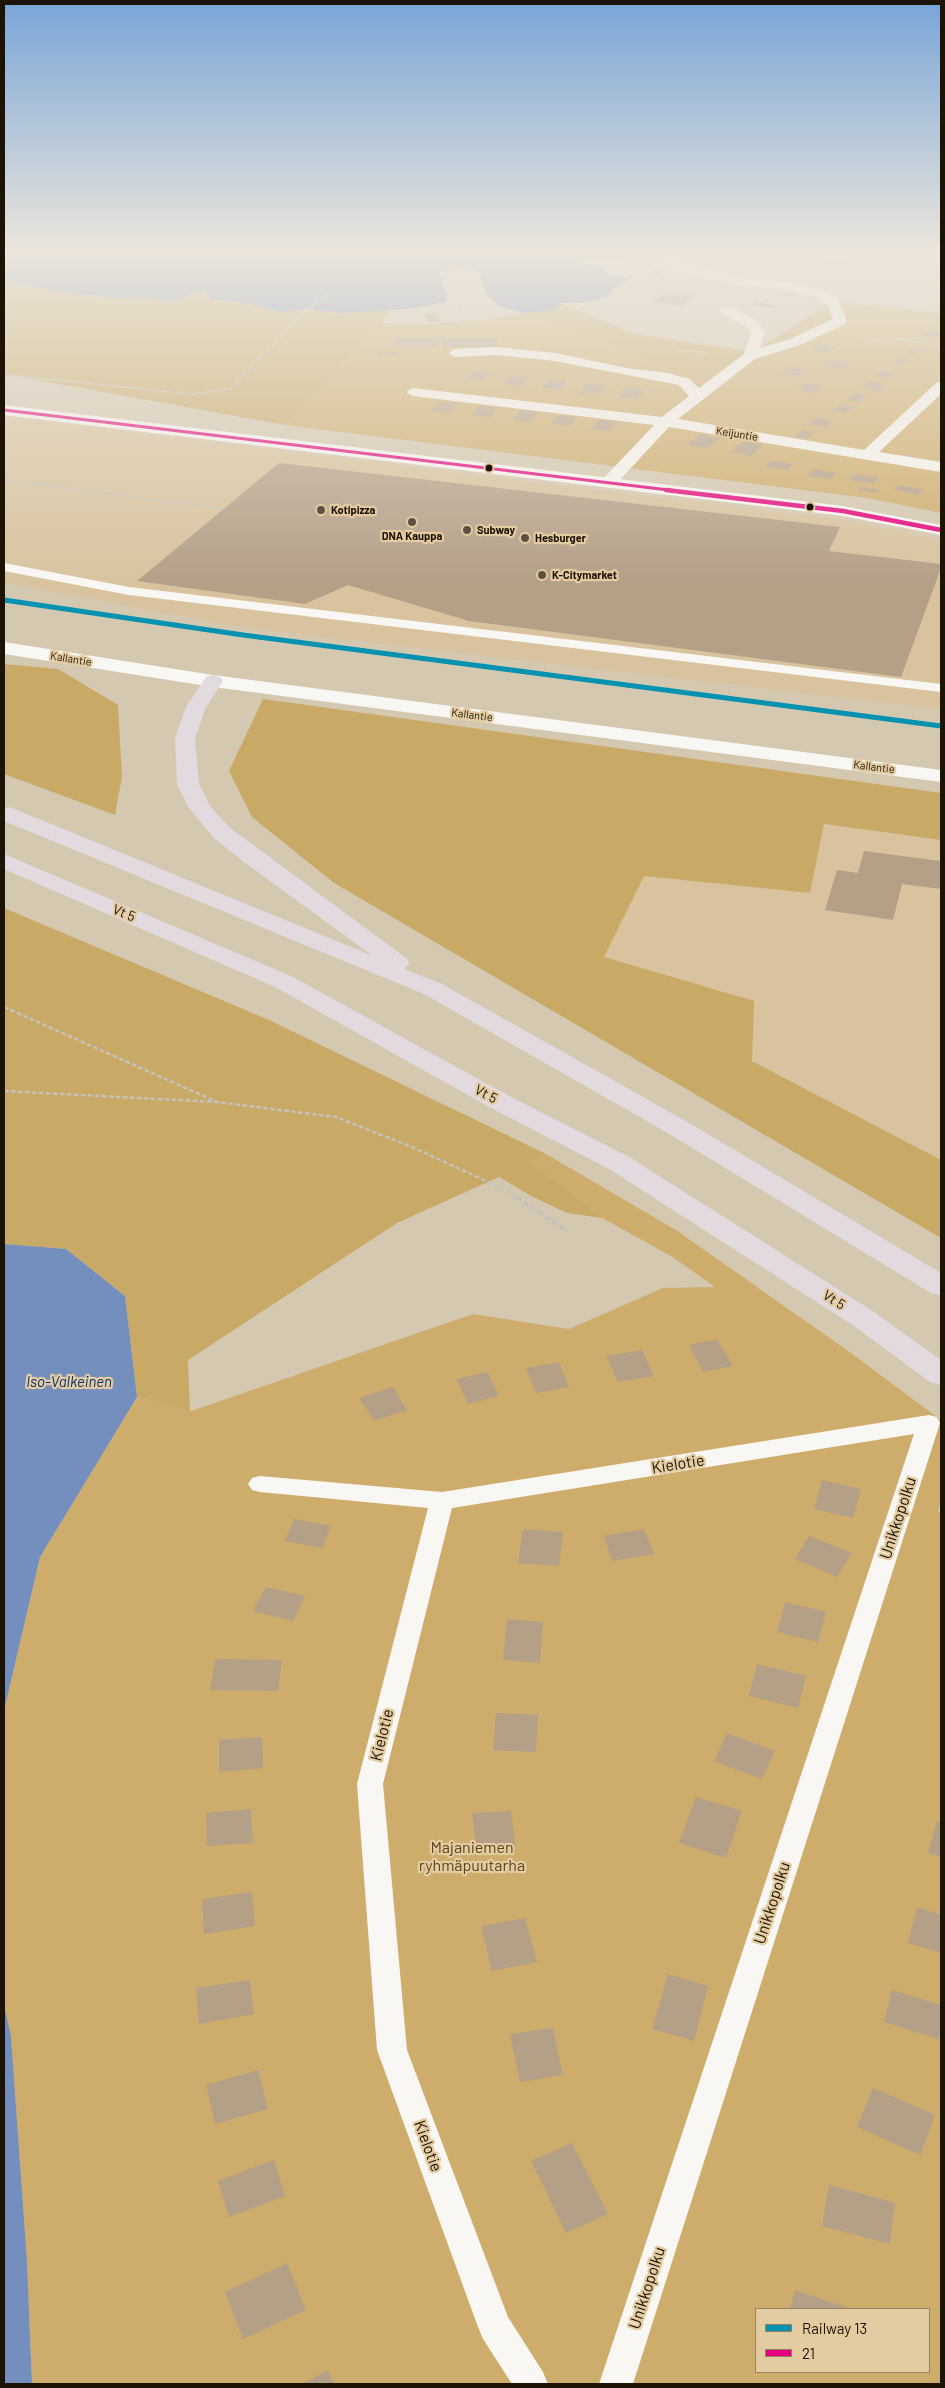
<!DOCTYPE html>
<meta charset="utf-8">
<style>
body{margin:0}
#map{position:relative;width:945px;height:2388px;overflow:hidden;background:#d5c8b1;font-family:Barlow,sans-serif}
canvas{display:block}
.frame{position:absolute;inset:0;border:5px solid #1c1304;pointer-events:none}
.legend{position:absolute;left:755px;top:2308px;width:175px;height:65px;box-sizing:border-box;background:#e4cca2;border:1px solid #948263;margin:0;padding:6px 9px;list-style:none;font-size:15px;color:#1c1304}
.legend li{display:flex;align-items:center;gap:10px;height:25px}
.legend b{width:25px;border:1px solid #948263}
</style>
<div id="map">
<canvas width="945" height="2388"></canvas>
<div class="frame"></div>
<ul class="legend">
<li><b style="height:6px;background:#0492b0"></b>Railway 13</li>
<li><b style="height:6px;background:#e5007d"></b>21</li>
</ul>
</div>
<script>
const g = document.querySelector('canvas').getContext('2d');
g.lineJoin = 'round';
function paint(path, color) { g.fillStyle = color; g.fill(path, 'evenodd'); }
const toPath = rows => new Path2D(rows.map(r => 'M' + r).join(''));
function strokePath(path, color, width, dash) { g.strokeStyle = color; g.lineWidth = width; g.lineCap = dash ? 'butt' : 'round'; g.setLineDash(dash || []); g.stroke(path); }
function label(font, color, halo, rows, align = 'center') {
  g.font = font + ' Barlow,sans-serif'; g.lineWidth = 4.5; g.setLineDash([]); g.textBaseline = 'middle'; g.strokeStyle = halo; g.fillStyle = color; for (const [text, x, y, turn = 0] of rows) {
    g.save(); g.translate(x, y); g.rotate((+turn || 0) * Math.PI / 180); g.textAlign = isNaN(turn) ? turn : align; if (halo) g.strokeText(text, 0, 0); g.fillText(text, 0, 0); g.restore();
  }
}
paint(toPath([
 [4,416,844,520,941,540,941,709,239,627,4,582],
 [824,824,941,840,941,1160,752,1060,604,957,644,876,810,893]
]), '#d8c39e');
paint(toPath([
 [833,301,941,313,941,513,867,498,285,425,382,323,416,325,486,320,525,313,697,381,753,352],
 [546,1154,676,1230,851,1353,941,1420,941,1501,938,1511,941,1513,941,2384,32,2384,27,2261,11,2036,4,2004,4,1711,40,1557,137,1397,191,1411,473,1314,569,1329,663,1288,715,1287,671,1256,602,1218,558,1182,526,1163],
 [756,2309,929,2309,929,2372,756,2372]
]), '#cead6c');
paint(toPath([
 [4,281,61,292,112,298,148,297,174,303,191,292,206,292,211,300,244,303,280,312,308,309,341,313,390,310,382,323,285,425,4,374],
 [559,303,635,334,753,352,697,381,525,313,556,310],
 [4,664,58,669,118,705,122,777,115,815,4,774],
 [263,699,941,793,941,840,824,824,810,893,644,876,604,957,754,1001,752,1061,941,1160,941,1238,334,883,252,817,229,771],
 [4,908,269,1020,546,1154,527,1163,558,1182,602,1218,567,1213,531,1196,499,1177,397,1223,188,1360,190,1411,137,1397,125,1296,66,1249,4,1244]
]), '#c9a966');
paint(toPath([
 [4,253,627,253,627,258,624,260,575,261,600,267,608,273,629,280,613,289,608,296,590,302,559,303,557,310,525,313,501,307,486,294,479,273,471,269,459,266,446,269,440,273,447,295,446,302,409,309,341,313,308,309,280,312,244,303,211,300,205,292,191,292,174,303,148,297,112,298,61,292,4,281],
 [4,1244,66,1249,125,1296,137,1397,40,1557,4,1711],
 [4,2004,11,2036,27,2261,32,2384,4,2384]
]), '#748ebd');
paint(toPath([
 [825,253,839,255,834,259,852,261,846,266,813,262],
 [655,268,665,269,655,276,645,275],
 [667,292,695,296,682,306,653,302],
 [755,302,776,305,772,308,752,305],
 [438,313,441,322,428,322,425,314],
 [932,330,941,334,941,337,930,337,921,332],
 [396,338,438,338,438,346,395,346],
 [442,339,498,339,498,347,442,347],
 [811,343,836,347,828,353,810,350,816,346,809,344],
 [912,347,923,348,916,354,904,352],
 [378,352,398,352,398,355,378,356],
 [898,358,909,360,902,366,890,364],
 [833,360,851,363,843,369,825,366],
 [788,367,812,371,804,371,798,376,780,373],
 [882,370,893,372,885,378,873,376],
 [475,371,491,373,481,381,465,379],
 [512,375,528,378,519,386,502,384],
 [549,380,567,381,559,390,541,388],
 [870,381,882,383,879,386,884,386,880,391,862,388],
 [806,383,823,386,815,393,797,390],
 [587,384,605,386,597,394,579,393],
 [625,388,644,390,637,399,618,397],
 [855,393,866,394,860,402,847,400],
 [440,402,458,403,450,413,431,411],
 [840,405,853,407,845,413,832,411],
 [480,406,498,408,490,417,471,415],
 [520,410,538,412,530,422,512,420],
 [559,415,577,417,570,426,551,424],
 [818,417,829,419,825,421,832,422,826,427,808,424],
 [599,420,617,421,610,431,591,429],
 [803,430,814,432,807,439,793,437],
 [700,434,720,438,708,448,687,445],
 [743,441,763,445,751,456,730,452],
 [771,461,794,464,787,470,765,467],
 [279,463,840,527,829,551,941,564,941,568,901,677,469,621,348,585,305,604,137,581],
 [814,469,836,473,830,479,808,476],
 [856,474,879,478,873,484,850,480],
 [900,485,924,490,918,495,894,489],
 [861,487,880,490,877,493,858,490],
 [864,851,941,861,941,889,902,884,893,920,825,910,837,870,858,873],
 [717,1339,733,1366,703,1372,689,1345],
 [642,1350,654,1376,618,1382,606,1356],
 [559,1362,569,1387,536,1393,526,1368],
 [487,1372,499,1396,468,1404,456,1379],
 [393,1387,407,1410,374,1421,359,1398],
 [822,1480,861,1489,853,1518,814,1509],
 [294,1519,331,1526,322,1548,285,1541],
 [523,1529,563,1532,559,1566,518,1563],
 [644,1529,654,1554,612,1561,604,1536],
 [809,1536,852,1553,837,1577,795,1559],
 [266,1587,305,1596,293,1621,253,1611],
 [785,1602,826,1612,818,1642,777,1632],
 [507,1619,543,1622,540,1663,503,1660],
 [215,1659,282,1660,278,1691,210,1690],
 [757,1664,806,1676,798,1708,749,1696],
 [496,1713,538,1715,536,1752,493,1750],
 [727,1733,775,1751,762,1779,714,1761],
 [262,1737,263,1768,219,1772,219,1740],
 [696,1797,742,1811,726,1858,679,1843],
 [251,1809,253,1843,207,1846,206,1813],
 [511,1811,516,1851,477,1854,472,1813],
 [937,1821,941,1823,941,1857,928,1853],
 [252,1892,255,1926,204,1934,202,1899],
 [917,1907,941,1915,941,1953,908,1943],
 [525,1918,537,1962,492,1971,481,1926],
 [668,1974,708,1986,694,2041,652,2029],
 [250,1980,254,2014,199,2024,196,1988],
 [892,1990,941,2005,941,2027,939,2039,884,2022],
 [553,2028,563,2075,520,2082,510,2034],
 [258,2070,268,2109,215,2124,206,2085],
 [873,2088,935,2115,920,2155,857,2127],
 [572,2143,608,2214,566,2233,531,2161],
 [274,2160,285,2196,229,2217,218,2181],
 [829,2185,895,2203,890,2244,822,2226],
 [287,2263,306,2310,243,2339,225,2292],
 [795,2290,851,2309,790,2309],
 [328,2370,334,2384,301,2384]
]), '#b49f87');
strokePath(toPath([
 [513,253,575,261],
 [451,263,455,267,462,328],
 [861,340,896,339,941,346],
 [677,350,708,353],
 [8,375,192,394,230,389,308,309,329,294],
 [4,480,224,509]
]), '#c6c2bb', 2, [2.5, 1]);
strokePath(toPath([
 [4,1007,217,1102,336,1117,412,1147,510,1192,519,1198],
 [4,1091,215,1102]
]), '#c6c2bb', 2.5, [4.5, 2.5]);
strokePath(toPath([
 [517,1197,566,1231]
]), '#c6c2bb', 4, [5.5, 3]);
paint(toPath([
 [4,563,129,587,941,684,941,692,129,595,4,571,4,563],
 [929,1415,937,1417,940,1423,633,2384,599,2384,914,1434,452,1508,383,1784,407,2050,508,2317,543,2372,548,2384,512,2384,483,2339,478,2327,377,2050,357,1784,428,1508,260,1492,252,1490,248,1484,252,1478,260,1476,442,1492,929,1415]
]), '#f9f7f3');
paint(toPath([
 [667,253,680,253,674,262,740,277,787,282,823,290,838,299,847,321,845,324,800,345,755,359,678,419,864,450,936,383,941,382,941,394,879,452,941,462,941,472,669,427,615,485,609,487,603,485,601,482,603,479,654,425,413,396,406,392,413,388,662,417,689,396,679,385,555,361,496,355,455,357,448,353,455,349,496,347,555,353,627,368,667,373,689,379,699,388,744,354,751,332,748,328,722,313,720,310,722,307,732,307,758,322,765,332,760,348,790,339,833,319,827,304,814,296,787,290,740,285,661,267,660,264,667,253]
]), '#f9f7f3');
paint(toPath([
 [4,405,843,506,941,525,941,535,843,516,4,415,4,405],
 [4,642,213,675,941,770,941,782,213,687,4,654,4,642]
]), '#f9f7f3');
paint(toPath([
 [213,675,220,677,223,681,206,707,195,738,199,784,210,806,229,827,406,958,410,963,404,969,442,984,684,1120,941,1273,941,1295,931,1293,666,1132,424,994,4,821,4,807,12,808,373,956,244,862,213,837,189,808,177,784,175,738,186,707,206,677,213,675],
 [4,854,293,977,511,1097,629,1157,874,1312,941,1360,941,1385,930,1382,854,1326,609,1169,493,1109,275,987,4,869,4,854]
]), '#e2dade');
strokePath(toPath([
 [4,410,677,491]
]), '#e5007d', 3);
strokePath(toPath([
 [666,490,843,511,941,530]
]), '#e5007d', 4.5);
strokePath(toPath([
 [4,600,243,635,941,726]
]), '#0492b0', 5);
const sky = g.createLinearGradient(0, 0, 0, 587);
sky.addColorStop(0, '#79a5d7');
sky.addColorStop(0.43, '#ece6dc');
sky.addColorStop(1, '#ece6dc00');
g.fillStyle = sky;
g.fillRect(0, 0, 945, 587);
for (const [x, y, r, color] of [
 [489,468,4.5,"#1c1304"],
 [810,507,4.5,"#1c1304"],
 [321,510,5,"#5d5241"],
 [412,522,5,"#5d5241"],
 [467,530,5,"#5d5241"],
 [525,538,5,"#5d5241"],
 [542,575,5,"#5d5241"]
]) { const dot = new Path2D(); dot.arc(x, y, r, 0, 2 * Math.PI); g.fillStyle = color; g.fill(dot); strokePath(dot, '#e4cca2', 2); }
label('11px', '#1c1304', '#e4cca2', [
 ["Keijuntie",737,434,9],
 ["Kallantie",71,659,9],
 ["Kallantie",472,715,7],
 ["Kallantie",874,767,7]
]);
label('bold 11px', '#1c1304', '#e4cca2', [
 ["Kotipizza",331,510],
 ["Subway",477,530],
 ["DNA Kauppa",412,536,"center"],
 ["Hesburger",535,538],
 ["K-Citymarket",552,575]
], 'left');
label('14px', '#1c1304', '#e4cca2', [
 ["Vt 5",124,913,23],
 ["Vt 5",486,1094,29],
 ["Vt 5",834,1300,33]
]);
label('italic 15px', '#093075', '#e4cca2', [
 ["Iso-Valkeinen",69,1382]
]);
label('16px', '#1c1304', '#e4cca2', [
 ["Kielotie",678,1464,-9],
 ["Unikkopolku",898,1518,-72],
 ["Kielotie",382,1735,-76],
 ["Unikkopolku",772,1903,-72],
 ["Kielotie",428,2146,70],
 ["Unikkopolku",647,2288,-72]
]);
label('16px', '#59441c', '#e4cca2', [
 ["Majaniemen",472,1848],
 ["ryhmäpuutarha",472,1866]
]);
</script>
